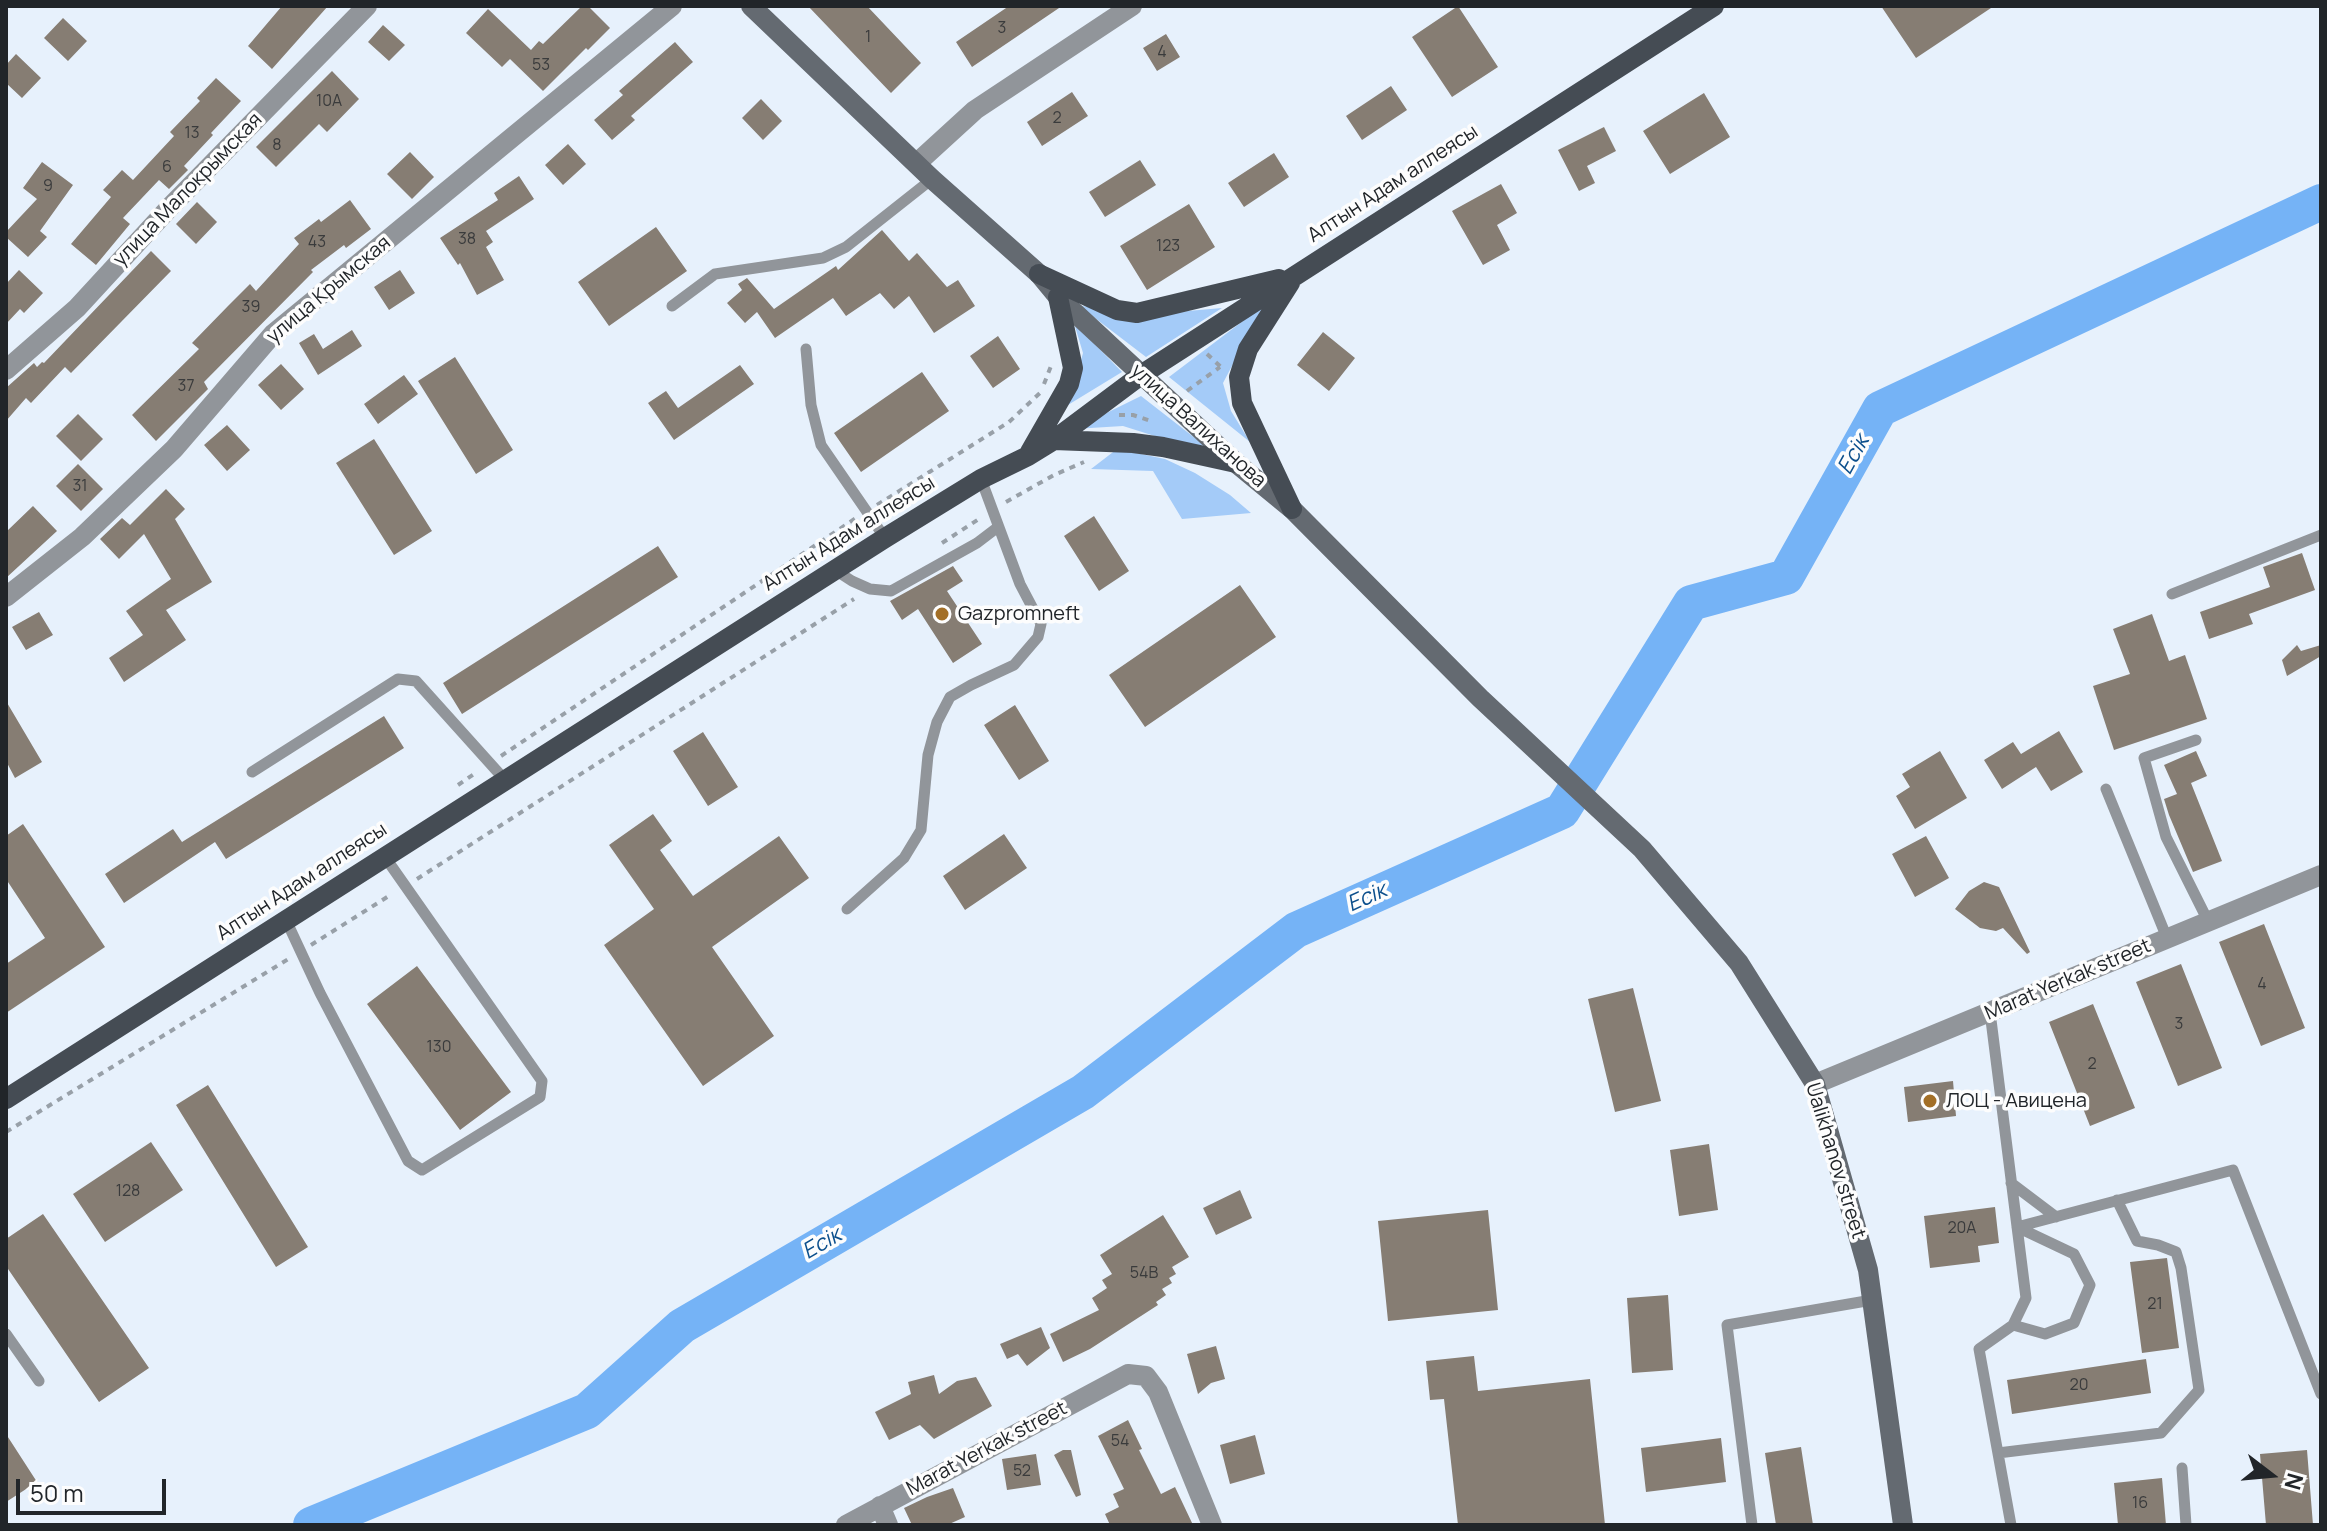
<!DOCTYPE html>
<meta charset="utf-8">
<style>
body{margin:0}
#map{position:relative;width:2327px;height:1531px;overflow:hidden;background:#e7f1fc;font-family:Manrope,sans-serif}
canvas{display:block}
.frame{position:absolute;inset:0;border:8px solid #212529;pointer-events:none}
.north{position:absolute;left:2231px;top:1435px;width:80px;height:80px;-webkit-text-stroke:6px #fdfdfd;paint-order:stroke;rotate:106deg;font-size:22px;font-weight:700;line-height:32px;text-align:center;color:#212529}
.north::after{content:'';display:block;margin:auto;width:28px;height:36px;background:#212529;clip-path:polygon(50% 0,100% 100%,50% 72%,0 100%)}
.scale{position:absolute;left:16px;top:1479px;width:150px;height:36px;box-sizing:border-box;border:4px solid #212529;border-top:0;padding-left:10px;font-size:24px;line-height:28px;white-space:nowrap;color:#212529;-webkit-text-stroke:6px #fdfdfd;paint-order:stroke}
</style>
<div id="map">
<canvas width="2327" height="1531"></canvas>
<div class="frame"></div>
<div class="north">N</div>
<div class="scale">50 m</div>
</div>
<script>
const g = document.querySelector('canvas').getContext('2d');
g.lineJoin = 'round';
function paint(path, color) { g.fillStyle = color; g.fill(path, 'evenodd'); }
const toPath = rows => new Path2D(rows.map(r => 'M' + r).join(''));
function strokePath(path, color, width, dash) { g.strokeStyle = color; g.lineWidth = width; g.lineCap = dash ? 'butt' : 'round'; g.setLineDash(dash || []); g.stroke(path); }
function label(font, color, halo, rows, align = 'center') {
  g.font = font + ' Manrope,sans-serif'; g.lineWidth = 7; g.setLineDash([]); g.textBaseline = 'middle'; g.strokeStyle = halo; g.fillStyle = color; for (const [text, x, y, turn = 0] of rows) {
    g.save(); g.translate(x, y); g.rotate((+turn || 0) * Math.PI / 180); g.textAlign = isNaN(turn) ? turn : align; if (halo) g.strokeText(text, 0, 0); g.fillText(text, 0, 0); g.restore();
  }
}
paint(toPath([
 [1078,305,1131,316,1222,308,1146,357],
 [1264,305,1223,383,1231,411,1250,442,1169,377],
 [1074,323,1122,372,1063,408,1074,386,1083,353],
 [1141,396,1218,456,1123,426,1074,429],
 [1117,449,1165,459,1195,473,1230,495,1251,513,1182,519,1153,471,1091,469]
]), '#a4cbf8');
strokePath(toPath([
 [311,1525,587,1411,682,1326,1083,1092,1296,930,1562,811,1691,603,1786,577,1880,409,2321,202]
]), '#75b3f6', 36);
paint(toPath([
 [282,6,328,6,272,69,248,46],
 [582,6,588,6,610,28,588,50,586,48,543,91,510,59,502,67,466,33,488,9,531,50,539,41,543,44],
 [808,6,867,6,921,63,891,93],
 [1009,6,1062,6,972,67,956,42],
 [1458,6,1498,67,1452,97,1412,37],
 [1881,6,1994,6,1916,58],
 [63,18,87,41,68,61,44,38],
 [383,25,405,45,389,61,368,42],
 [1166,34,1180,57,1157,71,1143,48],
 [675,42,693,62,631,116,635,120,612,140,594,120,623,95,619,91],
 [16,54,41,78,22,98,6,83,6,65],
 [332,71,359,99,327,132,319,124,276,167,256,147],
 [216,78,241,101,211,133,213,135,184,166,188,170,169,189,159,180,123,218,130,224,96,265,71,244,111,197,103,190,122,170,133,180,174,136,170,132,200,101,197,98],
 [1391,86,1407,110,1362,140,1346,116],
 [1072,92,1088,116,1042,146,1027,122],
 [1704,93,1730,137,1670,174,1643,131],
 [761,99,782,121,763,140,742,118],
 [1604,127,1616,151,1587,166,1595,183,1579,191,1558,150],
 [568,144,586,164,563,185,545,165],
 [410,152,434,177,412,199,387,174],
 [1274,153,1289,177,1244,207,1228,183],
 [1140,160,1156,185,1105,217,1089,192],
 [42,162,73,185,40,231,47,237,28,257,6,237,6,232,37,199,23,188],
 [519,176,534,199,486,231,493,242,486,247,504,280,477,295,460,263,458,265,440,238,498,200,494,193],
 [1501,184,1517,213,1497,225,1510,250,1483,265,1452,211],
 [350,200,371,229,346,248,344,245,311,270,313,272,204,382,208,389,156,441,132,415,199,349,192,343,228,306,250,284,256,291,299,244,294,238,319,219,321,222],
 [197,202,217,222,196,244,176,224],
 [1189,204,1215,247,1147,290,1120,246],
 [656,227,687,271,609,326,578,282],
 [882,230,909,261,917,253,947,287,958,280,975,306,934,333,909,296,894,309,880,293,846,316,833,298,775,338,757,312,745,323,727,303,742,290,738,284,747,278,774,309,836,266,838,270],
 [151,251,171,271,71,373,65,367,31,403,26,398,6,421,6,388,34,363,37,367,42,362,44,363],
 [19,270,43,293,24,313,20,309,6,324,6,284],
 [400,270,415,293,389,310,374,287],
 [352,330,362,346,318,375,299,343,314,334,323,349],
 [1323,332,1355,358,1329,391,1297,365],
 [998,336,1020,369,993,388,970,356],
 [455,357,513,450,476,474,418,381],
 [281,364,304,389,281,410,258,385],
 [740,365,754,384,674,440,648,403,666,391,678,408],
 [922,372,949,411,861,472,834,433],
 [404,375,418,394,378,424,364,404],
 [78,414,103,439,81,461,56,436],
 [227,425,250,450,227,471,204,445],
 [374,439,432,531,394,555,336,463],
 [78,464,103,489,81,511,56,486],
 [166,489,185,509,175,519,212,582,166,610,186,640,124,682,109,658,143,635,126,611,171,579,144,534,119,559,100,539,122,518,130,525],
 [33,506,57,531,6,578,6,532],
 [1094,516,1129,571,1099,591,1064,536],
 [658,546,678,577,462,714,443,683],
 [2302,553,2315,590,2249,614,2253,624,2209,639,2200,612,2270,587,2263,567],
 [953,566,963,581,947,591,982,644,953,663,918,609,902,620,890,601],
 [1240,585,1276,637,1145,727,1109,675],
 [39,612,53,635,26,650,12,627],
 [2152,614,2169,661,2185,655,2207,719,2114,750,2093,686,2130,674,2113,629],
 [2297,645,2301,651,2321,645,2321,656,2287,676,2282,660],
 [6,701,42,762,15,778,6,761],
 [1015,705,1049,761,1019,780,984,725],
 [384,716,404,748,226,859,215,842,124,903,105,874,173,829,182,842],
 [2059,731,2083,772,2051,791,2036,767,2002,789,1984,760,2013,742,2021,754],
 [703,732,738,787,708,806,673,751],
 [1940,751,1967,798,1915,829,1896,796,1910,787,1902,774],
 [2196,751,2207,776,2191,783,2222,861,2193,872,2169,815,2164,799,2177,794,2164,765],
 [653,814,672,841,660,850,693,896,779,836,809,878,712,947,774,1036,703,1086,604,945,654,909,609,845],
 [23,824,105,947,6,1013,6,964,45,938,6,879,6,836],
 [1004,834,1027,868,965,910,943,876],
 [1926,836,1949,878,1915,897,1892,854],
 [1984,882,1999,887,2030,952,2027,954,2003,928,1996,931,1980,928,1955,909,1969,891],
 [2264,924,2305,1028,2261,1046,2219,942],
 [2181,964,2222,1068,2178,1086,2136,982],
 [417,966,511,1092,460,1130,367,1004],
 [1633,988,1661,1101,1615,1112,1588,999],
 [2093,1004,2135,1108,2090,1126,2049,1022],
 [1953,1081,1956,1116,1908,1122,1904,1087],
 [208,1085,308,1247,276,1267,176,1105],
 [151,1142,183,1190,105,1242,73,1194],
 [1709,1144,1718,1210,1679,1216,1670,1150],
 [1240,1190,1252,1218,1216,1235,1203,1208],
 [1995,1207,1999,1243,1978,1246,1980,1262,1930,1268,1924,1216],
 [1488,1210,1498,1310,1388,1321,1378,1221],
 [43,1214,149,1368,99,1402,6,1266,6,1239],
 [1163,1215,1189,1257,1172,1267,1176,1274,1169,1278,1172,1283,1162,1289,1166,1295,1156,1302,1158,1305,1090,1349,1063,1362,1050,1334,1099,1310,1092,1298,1107,1288,1102,1280,1112,1274,1100,1255],
 [2167,1258,2179,1348,2142,1353,2130,1262],
 [1668,1295,1673,1370,1632,1373,1627,1298],
 [1041,1327,1050,1348,1027,1366,1018,1354,1007,1359,1000,1344],
 [1216,1346,1225,1379,1211,1383,1198,1394,1187,1354],
 [1474,1356,1478,1391,1590,1379,1605,1525,1458,1525,1444,1399,1430,1400,1426,1361],
 [2146,1359,2151,1393,2012,1414,2007,1380],
 [934,1375,939,1394,957,1381,976,1377,992,1406,934,1439,920,1425,889,1440,875,1412,911,1394,908,1382],
 [1128,1420,1142,1449,1139,1450,1161,1494,1175,1487,1193,1525,1110,1525,1105,1514,1119,1507,1113,1494,1124,1489,1098,1436],
 [6,1434,37,1482,6,1502],
 [1255,1435,1265,1474,1230,1484,1220,1445],
 [1721,1438,1726,1482,1646,1492,1641,1448],
 [1801,1447,1813,1525,1776,1525,1765,1453],
 [1063,1450,1071,1450,1081,1495,1076,1497,1054,1455],
 [2307,1450,2313,1525,2266,1525,2260,1454],
 [1036,1454,1041,1485,1007,1490,1002,1459],
 [2162,1478,2166,1525,2118,1525,2114,1483],
 [953,1488,965,1517,947,1525,912,1525,904,1508,927,1497]
]), '#867d73');
strokePath(toPath([
 [1207,354,1221,367],
 [1044,384,1051,366],
 [1187,391,1220,367],
 [1119,415,1133,415,1151,421],
 [1006,502,1054,475,1084,462],
 [877,505,1009,422,1041,392],
 [942,543,982,517],
 [501,756,856,518],
 [458,785,477,772],
 [417,879,854,599],
 [311,945,392,894],
 [6,1132,290,958]
]), '#98a0a8', 4, [6, 6]);
strokePath(toPath([
 [672,306,715,274,823,258,846,247,932,179],
 [806,349,811,405,821,445,885,538],
 [835,570,852,581,870,589,891,591,977,543,998,527],
 [2172,594,2321,535],
 [2196,740,2144,758,2166,837,2208,921],
 [252,772,398,679,416,681,505,780],
 [2106,789,2167,938],
 [847,909,904,858,921,830,928,755,937,722,950,697,971,685,1014,665,1038,637,1041,624,1020,584,981,479],
 [286,920,320,993,408,1161,422,1170,540,1097,542,1081,385,857],
 [1990,1012,2026,1298,2013,1325,1979,1349,2011,1525],
 [2011,1183,2056,1217],
 [2017,1227,2233,1170,2321,1394],
 [2013,1325,2045,1334,2074,1323,2090,1285,2074,1254,2017,1227],
 [6,1334,39,1381],
 [1998,1453,2161,1433,2199,1390,2181,1268,2176,1252,2158,1245,2137,1241,2117,1200],
 [2182,1468,2186,1525],
 [1752,1525,1727,1325,1872,1300]
]), '#91959a', 11);
strokePath(toPath([
 [917,163,975,110,1132,6],
 [6,370,77,308,170,207,367,6],
 [6,597,82,537,174,449,273,334,672,6],
 [1815,1084,2321,875],
 [880,1506,888,1525],
 [846,1525,1128,1374,1146,1376,1158,1392,1212,1525]
]), '#91959a', 20);
strokePath(toPath([
 [751,6,932,179,1039,274,1058,297,1171,402,1236,463,1292,509,1480,698,1642,849,1739,963,1815,1084,1868,1270,1903,1525]
]), '#646a71', 20);
strokePath(toPath([
 [1039,274,1117,310,1137,313,1279,279],
 [1290,283,1248,349,1239,377,1242,403,1292,509],
 [1054,440,1133,443,1163,447,1236,463],
 [1030,452,1069,384,1073,368,1058,297],
 [6,1099,885,538,981,479,1028,456,1054,440,1141,375,1714,6]
]), '#454c54', 20);
for (const [x, y, r, color] of [
 [942,614,8,"#a36f27"],
 [1930,1101,8,"#a36f27"]
]) { const dot = new Path2D(); dot.arc(x, y, r, 0, 2 * Math.PI); g.fillStyle = color; g.fill(dot); strokePath(dot, '#fdfdfd', 3); }
label('16px', '#3a3b3c', null, [
 ["3",1002,29],
 ["1",868,38],
 ["4",1162,53],
 ["53",541,66],
 ["10А",329,102],
 ["2",1057,119],
 ["13",192,134],
 ["8",277,146],
 ["6",167,168],
 ["9",48,187],
 ["38",467,240],
 ["43",317,243],
 ["123",1168,247],
 ["39",251,308],
 ["37",186,387],
 ["31",80,487],
 ["4",2262,985],
 ["3",2179,1025],
 ["130",439,1048],
 ["2",2092,1065],
 ["128",128,1192],
 ["20А",1962,1229],
 ["54В",1144,1274],
 ["21",2155,1305],
 ["20",2079,1386],
 ["54",1120,1442],
 ["52",1022,1472],
 ["16",2140,1504]
]);
label('20px', '#212529', '#fdfdfd', [
 ["Алтын Адам аллеясы",1393,184,-33],
 ["улица Малокрымская",188,190,-46],
 ["улица Крымская",329,290,-40],
 ["улица Валиханова",1198,426,42],
 ["Алтын Адам аллеясы",849,534,-32],
 ["Алтын Адам аллеясы",302,882,-33],
 ["Marat Yerkak street",2068,980,-23],
 ["Ualikhanov street",1835,1161,73],
 ["Marat Yerkak street",987,1449,-28]
]);
label('20px', '#212529', '#fdfdfd', [
 ["Gazpromneft",958,614],
 ["ЛОЦ - Авицена",1946,1101]
], 'left');
label('italic 22px', '#0c4f8c', '#fdfdfd', [
 ["Есік",1854,455,-61],
 ["Есік",1367,898,-24],
 ["Есік",822,1244,-30]
]);
</script>
